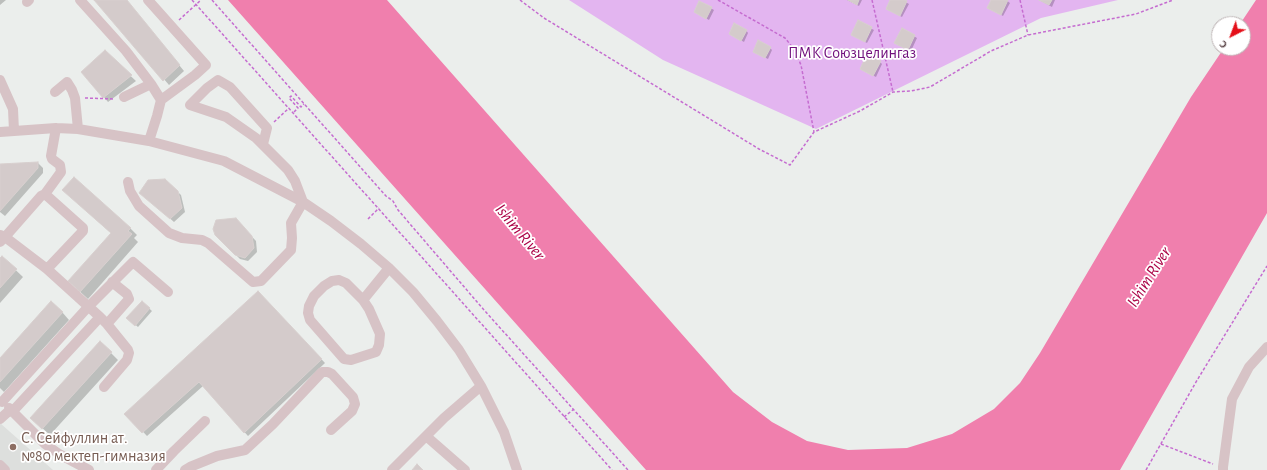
<!DOCTYPE html>
<meta charset="utf-8">
<style>
body{margin:0}
#map{position:relative;width:1267px;height:470px;overflow:hidden;background:#ebeeec;font-family:"Alegreya Sans",sans-serif}
canvas{display:block}
.north{position:absolute;left:1211px;top:16px;width:40px;height:40px;box-sizing:border-box;background:#fff;border:1px solid #bdb4b5;border-radius:50%;rotate:222deg;font-size:11px;font-weight:700;line-height:16px;text-align:center;color:#594346}
.north::after{content:'';display:block;margin:auto;width:14px;height:18px;background:#e40f19;clip-path:polygon(50% 0,100% 100%,50% 72%,0 100%)}
</style>
<div id="map">
<canvas width="1267" height="470"></canvas>
<div class="north">С</div>
</div>
<script>
const g = document.querySelector('canvas').getContext('2d');
g.lineJoin = 'round';
function paint(path, color) { g.fillStyle = color; g.fill(path, 'evenodd'); }
const toPath = rows => new Path2D(rows.map(r => 'M' + r).join(''));
function strokePath(path, color, width, dash) { g.strokeStyle = color; g.lineWidth = width; g.lineCap = dash ? 'butt' : 'round'; g.setLineDash(dash || []); g.stroke(path); }
function label(font, color, halo, rows, align = 'center') {
  g.font = font + ' "Alegreya Sans",sans-serif'; g.lineWidth = 3.5; g.setLineDash([]); g.textBaseline = 'middle'; g.strokeStyle = halo; g.fillStyle = color; for (const [text, x, y, turn = 0] of rows) {
    g.save(); g.translate(x, y); g.rotate((+turn || 0) * Math.PI / 180); g.textAlign = isNaN(turn) ? turn : align; if (halo) g.strokeText(text, 0, 0); g.fillText(text, 0, 0); g.restore();
  }
}
paint(toPath([
 [0,423,53,470,0,470]
]), '#dddfdd');
paint(toPath([
 [569,0,1118,0,1041,18,816,129,663,60]
]), '#e3b5f0');
paint(toPath([
 [228,0,387,0,733,392,772,422,807,441,848,450,907,448,952,434,994,409,1020,383,1040,353,1191,97,1224,48,1243,48,1243,24,1240,24,1256,0,1267,0,1267,213,1120,470,646,470]
]), '#f07fad');
paint(toPath([
 [0,0,6,0,0,5],
 [96,0,126,0,184,71,169,85],
 [847,0,862,0,859,6],
 [891,0,902,0,909,4,902,17,887,9],
 [992,0,1006,0,1010,3,1003,16,988,7],
 [1039,0,1055,0,1052,7],
 [700,2,714,10,709,20,695,12],
 [859,22,874,30,867,43,852,35],
 [902,29,917,38,911,51,898,45],
 [746,30,748,33,744,42,730,34],
 [770,48,772,50,768,59,754,52],
 [105,52,136,81,108,102,104,97],
 [880,62,882,64,876,77,861,69],
 [38,163,43,168,43,173,5,216,0,212,0,165],
 [165,180,181,195,185,212,174,222,144,196],
 [71,197,130,228,137,235,134,238,138,242,88,299,76,288,112,234],
 [239,223,256,241,257,252,248,261,240,259,216,235],
 [2,257,23,277,0,303,0,260],
 [258,292,325,363,248,436,203,386,147,436,126,414],
 [142,302,152,311,138,327,128,318],
 [62,312,69,320,4,392,0,388,0,359],
 [111,353,118,360,50,435,39,425]
]), '#0003');
const building = toPath([
 [94,0,127,0,180,65,163,81,94,0],
 [848,0,859,0,857,5,848,0],
 [890,0,905,0,907,1,900,16,886,9,890,0],
 [991,0,1008,0,1001,15,987,8,991,0],
 [1039,0,1052,0,1049,5,1039,0],
 [699,1,712,7,706,19,694,12,699,1],
 [858,20,872,27,865,42,851,35,858,20],
 [734,23,747,30,741,41,729,34,734,23],
 [902,28,915,35,908,50,894,43,902,28],
 [758,40,771,47,765,58,753,52,758,40],
 [105,50,132,75,103,98,81,72,105,50],
 [867,54,881,61,873,76,860,69,867,54],
 [38,162,38,168,0,211,0,164,38,162],
 [74,177,131,228,128,231,132,234,80,292,68,281,111,233,62,190,74,177],
 [165,179,178,191,182,208,170,219,139,193,148,180,165,179],
 [236,218,252,236,254,248,245,258,235,255,215,235,213,229,216,220,236,218],
 [2,256,17,269,0,288,0,258,2,256],
 [258,291,322,359,244,433,199,382,142,433,124,414,258,291],
 [51,301,63,312,0,382,0,358,51,301],
 [142,301,150,308,135,326,126,318,142,301],
 [100,341,112,352,42,429,30,418,100,341],
 [417,464,423,470,412,470,417,464]
]);
paint(building, '#d4cbcb');
strokePath(building, '#d8d0cf', 1);
strokePath(toPath([
 [192,0,612,470],
 [212,0,386,196,393,201,398,210,484,310,628,470],
 [520,0,544,18,759,149,790,165,814,132,860,111,893,92,911,91,930,87,991,51,1028,35,1136,14,1173,0],
 [718,0,785,38,794,49,801,65,814,132],
 [872,0,893,92],
 [1020,0,1028,35],
 [179,20,201,0],
 [85,98,115,99],
 [294,112,298,108,289,98,291,96,301,107,304,104],
 [274,122,289,108],
 [368,219,379,208],
 [564,417,574,409],
 [1161,444,1213,464],
 [1146,470,1196,382,1267,266]
]), '#c56cd0', 1.5, [3, 2]);
strokePath(toPath([
 [80,0,126,51,151,84,161,100],
 [148,0,206,65,195,75,161,100,157,116,149,141],
 [27,2,29,0],
 [0,80,13,109,14,131],
 [55,92,67,82,72,90,75,98,78,129],
 [124,97,151,84],
 [0,132,56,128,78,129,149,141,224,161,303,202,331,221,361,244,389,268,413,292,437,321,459,350,481,386,504,432,517,470],
 [128,182,130,191,139,206,169,233,182,238,202,240,208,243,253,282,261,281,291,250,292,238,291,223,303,202,295,181,288,170,256,138,226,117,190,105,207,88,218,80,230,87,267,128,263,144],
 [45,194,83,228,83,231,47,269],
 [0,235,5,237,41,196,45,194,61,172,60,165,52,159,51,156,56,128],
 [0,242,5,237,47,269,100,317,12,412],
 [339,280,346,283,363,300,369,309,380,334,379,345,376,352,351,360,344,359,310,320,308,313,309,306,314,296,324,286,332,281,339,280],
 [363,300,389,268],
 [100,317,107,324,128,350,129,353,127,360,104,387],
 [107,324,129,299,127,294,112,282],
 [2,402,88,307,133,262,168,292],
 [9,408,45,444,59,454,89,470],
 [0,419,10,410],
 [426,436,465,470],
 [0,465,5,470],
 [156,470,174,451,205,421],
 [185,470,190,467,217,456,245,450,273,424,322,372,328,372,332,374,353,397,355,404,352,411,331,430],
 [392,470,444,418,481,386],
 [1223,470,1223,467,1232,399,1249,367,1267,347]
]), '#d7c3c6', 10);
for (const [x, y, r, color] of [
 [13,447,4,"#8d6e63"]
]) { const dot = new Path2D(); dot.arc(x, y, r, 0, 2 * Math.PI); g.fillStyle = color; g.fill(dot); strokePath(dot, '#fff', 1.5); }
label('16px', '#71117d', '#fff', [
 ["ПМК Союзцелингаз",852,53]
]);
label('16px', '#785e54', '#fff', [
 ["С. Сейфуллин ат.",21,438],
 ["№80 мектеп-гимназия",21,456]
], 'left');
label('italic 17px', '#ab0547', '#fff', [
 ["Ishim River",520,232,50],
 ["Ishim River",1149,277,-58]
]);
</script>
